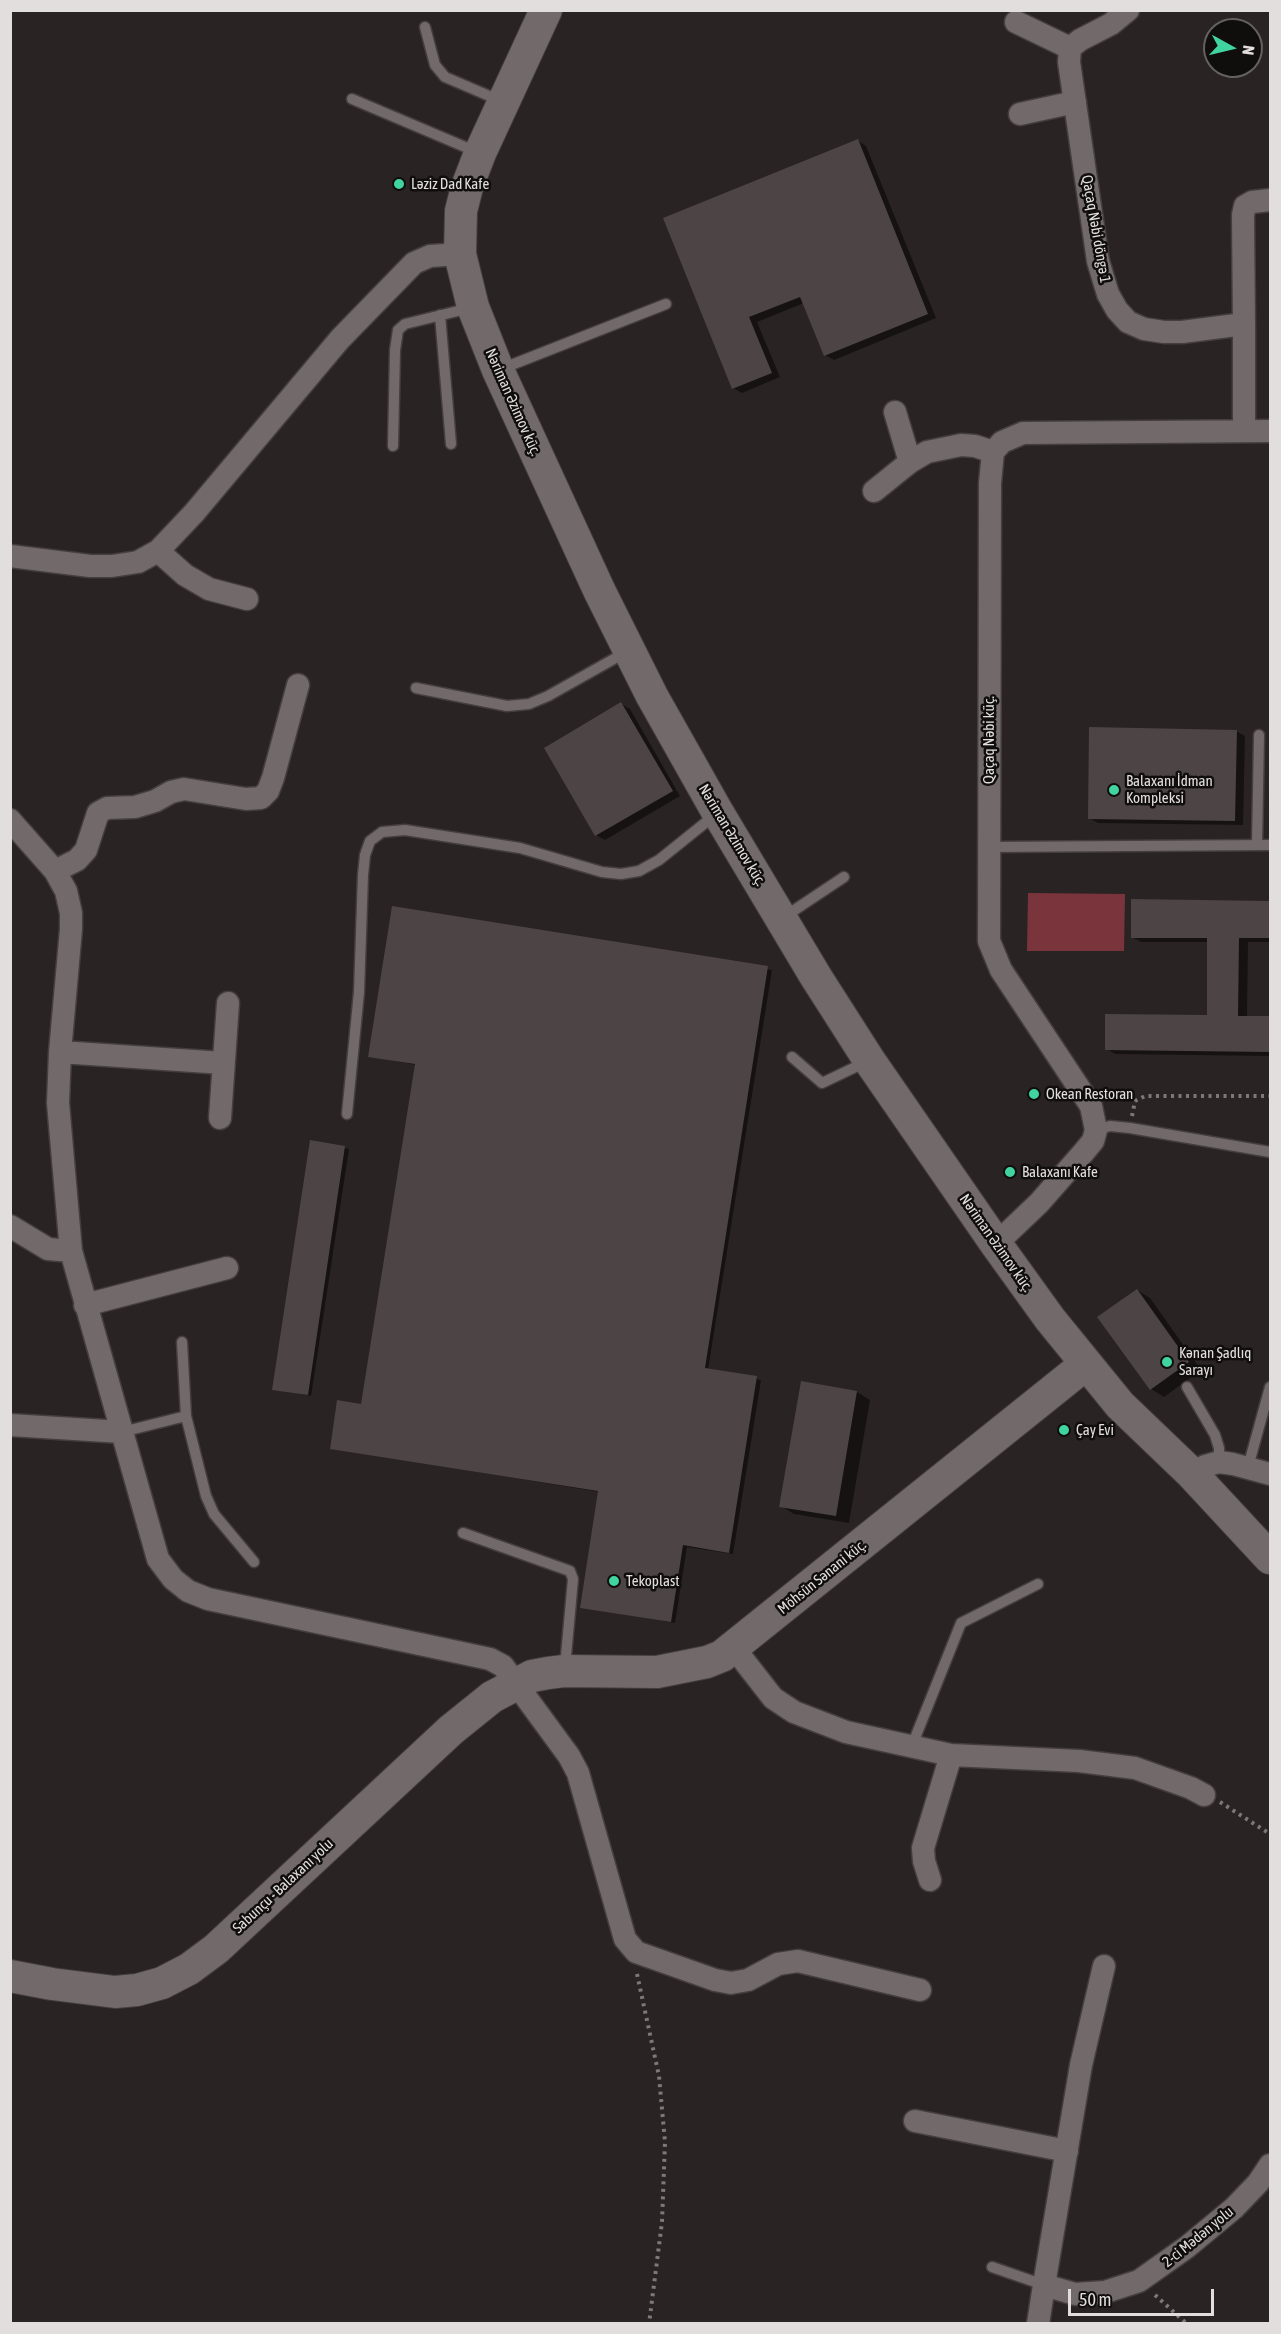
<!DOCTYPE html>
<meta charset="utf-8">
<style>
body{margin:0}
#map{position:relative;width:1281px;height:2334px;overflow:hidden;background:#2a2323;font-family:"Asap Condensed",sans-serif}
canvas{display:block}
.frame{position:absolute;inset:0;border:12px solid #e3dede;pointer-events:none}
.north{position:absolute;left:1203px;top:18px;width:60px;height:60px;box-sizing:border-box;background:#100d0d;border:2px solid #646161;border-radius:50%;rotate:98deg;font-size:16px;font-weight:700;line-height:24px;text-align:center;color:#e3dede}
.north::after{content:'';display:block;margin:auto;width:21px;height:27px;background:#40d4a1;clip-path:polygon(50% 0,100% 100%,50% 72%,0 100%)}
.scale{position:absolute;left:1068px;top:2289px;width:146px;height:27px;box-sizing:border-box;border:3px solid #e3dede;border-top:0;padding-left:8px;font-size:18px;line-height:21px;white-space:nowrap;color:#e3dede;-webkit-text-stroke:4px #100d0d;paint-order:stroke}
</style>
<div id="map">
<canvas width="1281" height="2334"></canvas>
<div class="frame"></div>
<div class="north">N</div>
<div class="scale">50 m</div>
</div>
<script>
const g = document.querySelector('canvas').getContext('2d');
g.lineJoin = 'round';
function paint(path, color) { g.fillStyle = color; g.fill(path, 'evenodd'); }
const toPath = rows => new Path2D(rows.map(r => 'M' + r).join(''));
function strokePath(path, color, width, dash) { g.strokeStyle = color; g.lineWidth = width; g.lineCap = dash ? 'butt' : 'round'; g.setLineDash(dash || []); g.stroke(path); }
function label(font, color, halo, rows, align = 'center') {
  g.font = font + ' "Asap Condensed",sans-serif'; g.lineWidth = 5; g.setLineDash([]); g.textBaseline = 'middle'; g.strokeStyle = halo; g.fillStyle = color; for (const [text, x, y, turn = 0] of rows) {
    g.save(); g.translate(x, y); g.rotate((+turn || 0) * Math.PI / 180); g.textAlign = isNaN(turn) ? turn : align; if (halo) g.strokeText(text, 0, 0); g.fillText(text, 0, 0); g.restore();
  }
}
paint(toPath([
 [1028,893,1125,894,1124,951,1027,951]
]), '#7a343c');
paint(toPath([
 [858,141,866,146,936,318,834,360,825,355,804,303,757,322,780,377,742,393,733,388,665,219],
 [621,704,630,709,680,796,605,840,596,835],
 [1236,731,1245,736,1243,825,1098,823,1089,818],
 [1133,900,1270,902,1270,942,1248,942,1247,1017,1270,1018,1270,1056,1115,1054,1107,1049,1208,1017,1209,942,1141,942,1132,937],
 [393,908,772,970,708,1370,761,1380,733,1554,687,1547,675,1623,581,1607,600,1492,331,1448,362,1406,416,1065,370,1056],
 [311,1142,349,1149,311,1396,274,1389],
 [1137,1290,1150,1298,1201,1370,1164,1397,1151,1389],
 [857,1392,870,1400,849,1523,794,1514,781,1506]
]), '#0007');
paint(toPath([
 [858,139,928,314,824,356,800,297,749,317,772,373,732,389,663,218],
 [621,702,673,791,595,836,544,748],
 [1089,727,1237,730,1235,821,1088,819],
 [1131,899,1270,901,1270,938,1239,938,1238,1016,1270,1016,1270,1052,1105,1050,1105,1014,1207,1015,1207,938,1131,938],
 [392,906,768,966,705,1368,757,1376,729,1553,683,1545,671,1622,580,1608,598,1491,330,1449,337,1400,361,1404,415,1064,368,1057],
 [310,1140,345,1146,308,1395,272,1390],
 [1137,1289,1189,1362,1150,1390,1097,1317],
 [801,1381,857,1391,836,1516,779,1507]
]), '#4d4545');
const lane = toPath([
 [425,27,435,65,445,77,501,101],
 [352,99,477,152],
 [440,315,451,444],
 [501,369,666,304],
 [393,446,395,350,398,330,405,324,470,308],
 [416,688,507,706,529,704,548,696,628,651],
 [1257,845,1259,735],
 [989,847,1270,845],
 [784,917,844,877],
 [792,1057,822,1083,866,1062],
 [347,1114,359,992,363,875,365,855,370,841,382,832,405,830,520,848,602,872,621,874,639,871,659,860,715,815],
 [1096,1130,1110,1126,1130,1128,1270,1152],
 [182,1342,186,1416,206,1496,214,1514,254,1562],
 [1187,1387,1215,1435,1219,1448,1219,1462],
 [122,1432,186,1416],
 [1248,1467,1270,1387],
 [463,1533,570,1571,573,1579,565,1667],
 [911,1748,961,1623,1038,1584],
 [992,2267,1044,2285]
]);
const street = toPath([
 [1128,10,1111,24,1080,40,1070,48,1069,62,1098,261,1108,294,1117,310,1128,322,1144,329,1164,332,1182,332,1244,324,1244,431],
 [1016,22,1070,48],
 [1020,114,1075,102],
 [1244,324,1243,215,1245,206,1252,202,1270,200],
 [895,412,910,462],
 [874,491,910,462,927,452,961,445,975,446,993,452],
 [158,551,185,575,209,589,247,599],
 [10,556,90,566,112,566,138,562,158,551,194,513,340,339,414,263,430,256,460,254],
 [10,820,55,871,66,891,71,913,71,929,60,1052,58,1103,71,1251,158,1559,173,1579,188,1591,208,1599,490,1659,503,1666,569,1756,578,1773,625,1939,636,1952,715,1980,731,1983,748,1980,778,1964,798,1961,920,1990],
 [55,871,77,860,86,850,98,813,107,808,135,807,155,801,171,792,184,789,246,799,261,798,268,791,273,778,298,685],
 [60,1052,223,1063],
 [220,1118,228,1003],
 [10,1226,48,1249,71,1251],
 [996,1244,1039,1203,1083,1153,1093,1141,1096,1130,1091,1106,1001,970,989,941,990,483,993,452,1002,442,1023,433,1270,431],
 [85,1305,227,1268],
 [10,1425,122,1432],
 [1192,1474,1205,1466,1219,1462,1233,1464,1270,1474],
 [734,1648,773,1698,794,1712,846,1732,951,1755,1079,1761,1135,1768,1191,1788,1204,1795],
 [930,1880,924,1861,923,1848,951,1755],
 [915,2121,1067,2151],
 [1044,2285,1081,2065,1104,1966],
 [1038,2324,1044,2285,1075,2294,1105,2292,1139,2281,1187,2247,1234,2208,1258,2183,1270,2165]
]);
const secondary = toPath([
 [546,10,480,153,467,187,461,211,460,254,473,307,498,370,599,590,652,696,718,813,816,977,869,1060,996,1244,1050,1319,1120,1405,1192,1474,1270,1558],
 [10,1976,52,1984,115,1992,137,1990,162,1983,189,1969,216,1949,451,1730,492,1697,532,1676,548,1673,564,1671,657,1672,707,1662,722,1656,1086,1364]
]);
strokePath(lane, '#443e3f', 13);
strokePath(street, '#443e3f', 25);
strokePath(secondary, '#443e3f', 34);
strokePath(toPath([
 [1132,1116,1135,1101,1145,1096,1270,1096],
 [1220,1802,1270,1834],
 [637,1974,659,2076,665,2142,662,2222,649,2324],
 [1155,2295,1187,2324]
]), '#7f7878', 4, [3, 4.5]);
strokePath(lane, '#726a6a', 10);
strokePath(street, '#726a6a', 22);
strokePath(secondary, '#726a6a', 32);
for (const [x, y, r, color] of [
 [399,184,6,"#40d4a1"],
 [1114,790,6,"#40d4a1"],
 [1034,1094,6,"#40d4a1"],
 [1010,1172,6,"#40d4a1"],
 [1167,1362,6,"#40d4a1"],
 [1064,1430,6,"#40d4a1"],
 [614,1581,6,"#40d4a1"]
]) { const dot = new Path2D(); dot.arc(x, y, r, 0, 2 * Math.PI); g.fillStyle = color; g.fill(dot); strokePath(dot, '#100d0d', 2); }
label('15px', '#e3dede', '#100d0d', [
 ["Ləziz Dad Kafe",411,184],
 ["Balaxanı İdman",1126,781],
 ["Kompleksi",1126,798],
 ["Okean Restoran",1046,1094],
 ["Balaxanı Kafe",1022,1172],
 ["Kənan Şadlıq",1179,1353],
 ["Sarayı",1179,1370],
 ["Çay Evi",1076,1430],
 ["Tekoplast",626,1581]
], 'left');
label('15px', '#e3dede', '#100d0d', [
 ["Qaçaq Nəbi döngə 1",1096,229,80],
 ["Nəriman Əzimov küç.",513,402,66],
 ["Qaçaq Nəbi küç.",989,740,-90],
 ["Nəriman Əzimov küç.",732,835,59],
 ["Nəriman Əzimov küç.",996,1243,55],
 ["Möhsün Sənani küç.",822,1577,-39],
 ["Sabunçu - Balaxanı yolu",283,1886,-43],
 ["2-ci Mədən yolu",1198,2237,-39]
]);
</script>
